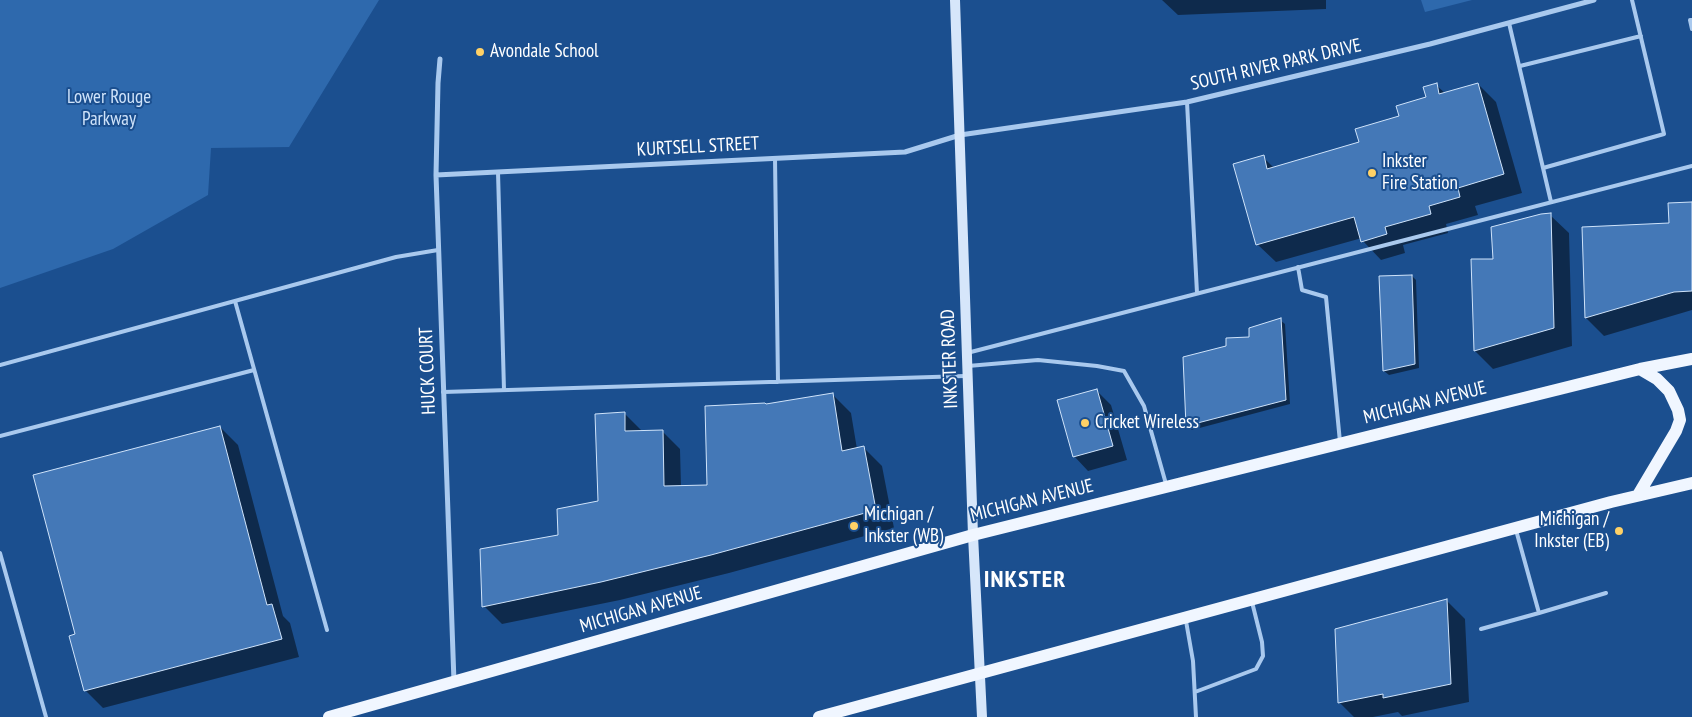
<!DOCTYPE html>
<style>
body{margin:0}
canvas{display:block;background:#1b4f8f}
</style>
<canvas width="1692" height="717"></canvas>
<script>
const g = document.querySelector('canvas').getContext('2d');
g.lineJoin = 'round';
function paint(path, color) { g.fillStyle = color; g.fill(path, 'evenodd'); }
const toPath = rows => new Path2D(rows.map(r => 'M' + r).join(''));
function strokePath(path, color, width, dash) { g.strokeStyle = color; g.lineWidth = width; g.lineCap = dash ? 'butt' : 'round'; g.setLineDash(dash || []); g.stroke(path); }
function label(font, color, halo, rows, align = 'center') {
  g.font = font + ' "PT Sans Narrow",sans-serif'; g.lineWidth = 4; g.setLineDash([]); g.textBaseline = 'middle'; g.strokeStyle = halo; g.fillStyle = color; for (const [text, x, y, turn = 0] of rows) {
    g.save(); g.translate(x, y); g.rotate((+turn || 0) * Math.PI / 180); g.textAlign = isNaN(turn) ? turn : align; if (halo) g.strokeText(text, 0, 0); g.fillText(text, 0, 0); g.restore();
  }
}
paint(toPath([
 [0,0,379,0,289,147,211,148,208,195,113,249,0,288],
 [1421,0,1472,0,1425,12]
]), '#2e69ad');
paint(toPath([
 [1162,0,1326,0,1326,9,1178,15],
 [1478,84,1496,102,1522,193,1475,206,1478,215,1446,224,1448,233,1403,245,1405,253,1381,260,1363,241,1362,238,1276,262,1257,244,1263,157,1274,168,1361,143,1428,98,1436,85,1445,93],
 [1692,203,1692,310,1604,336,1586,318,1583,228,1671,224],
 [1550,215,1569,233,1572,346,1493,369,1475,351,1472,260,1494,260],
 [1412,276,1416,280,1419,368,1389,375,1384,371],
 [1280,320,1285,324,1290,404,1192,430,1187,426,1185,358,1251,339],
 [1097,391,1111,405,1127,460,1088,471,1074,456],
 [833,395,851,413,857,449,864,448,882,466,894,528,729,573,620,600,502,624,484,606,560,536,599,502,624,413,643,432,662,431,680,449,681,487,708,486,766,405],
 [220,427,238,445,283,616,290,623,299,657,103,708,85,690,77,635],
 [1447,601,1465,619,1469,702,1402,716,1398,712,1373,717,1354,717,1339,702]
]), '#0007');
const building = toPath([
 [1437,83,1439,94,1478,83,1504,174,1458,188,1460,197,1429,206,1431,214,1385,227,1387,234,1361,242,1354,217,1256,245,1233,164,1264,155,1267,169,1359,142,1355,129,1399,116,1396,106,1426,97,1423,87,1437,83],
 [1692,202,1692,291,1674,292,1585,318,1582,227,1669,223,1668,203,1692,202],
 [1551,213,1554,328,1474,351,1471,259,1493,259,1491,227,1541,214,1551,213],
 [1412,275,1415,364,1383,371,1379,276,1412,275],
 [1281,318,1286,400,1186,426,1183,357,1226,346,1226,338,1249,337,1249,328,1281,318],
 [1097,389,1113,446,1073,457,1057,400,1097,389],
 [833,393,842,451,864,446,876,510,711,555,601,582,482,607,480,549,558,535,557,509,598,501,595,414,625,412,625,431,663,430,664,486,707,485,705,406,765,403,766,404,833,393],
 [220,426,267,605,272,604,282,639,84,691,69,636,75,634,33,475,220,426],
 [1447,599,1451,684,1383,698,1383,694,1338,703,1335,629,1447,599]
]);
paint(building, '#4478b7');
strokePath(building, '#cfe3fa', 1);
strokePath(toPath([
 [1692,20,1690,20,1692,29],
 [1509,23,1551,202],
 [1520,66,1641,36],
 [1187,102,1197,293],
 [775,158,778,382],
 [1543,168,1664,134,1632,0],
 [498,172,504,390],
 [1298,267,1302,290,1326,297,1340,442],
 [235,301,327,630],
 [967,353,1692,166],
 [0,365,396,257,438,250],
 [968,366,1038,360,1097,366,1124,371,1144,406,1166,484],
 [443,392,965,376],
 [0,436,254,370],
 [0,553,46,717],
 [1539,613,1606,593],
 [1186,621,1193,661,1196,717],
 [1481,629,1539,613,1516,530],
 [1195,692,1256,669,1263,656,1262,642,1252,602]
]), '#a9c9ee', 4);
strokePath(toPath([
 [440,59,438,83,436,175,454,682],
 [436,175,905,152,960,135,1187,102,1430,44,1594,0]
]), '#a9c9ee', 5);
strokePath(toPath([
 [955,0,973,535,982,717]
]), '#d6e6fa', 10);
strokePath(toPath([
 [1638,495,1676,431,1680,420,1678,410,1669,391,1657,379,1640,369],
 [329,717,973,535,1640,369,1692,359],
 [819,717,1611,502,1692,483]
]), '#f0f6ff', 12);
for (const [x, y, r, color] of [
 [480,52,5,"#ffd166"],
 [1372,173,5,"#ffd166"],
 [1085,423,5,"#ffd166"],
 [854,526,5,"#ffd166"],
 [1619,531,5,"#ffd166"]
]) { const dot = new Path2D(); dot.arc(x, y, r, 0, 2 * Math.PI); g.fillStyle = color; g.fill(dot); strokePath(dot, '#1b4f8f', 2); }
label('19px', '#fff', '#1b4f8f', [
 ["Avondale School",490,52],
 ["Inkster",1382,162],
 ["Fire Station",1382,184],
 ["Cricket Wireless",1095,423],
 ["Michigan /",864,515],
 ["Inkster (WB)",864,537],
 ["Michigan /",1609,520,"right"],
 ["Inkster (EB)",1609,542,"right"]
], 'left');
label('19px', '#fff', '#1b4f8f', [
 ["SOUTH RIVER PARK DRIVE",1276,65,-13],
 ["KURTSELL STREET",698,147,-3],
 ["INKSTER ROAD",950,359,-92],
 ["HUCK COURT",428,371,-92],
 ["MICHIGAN AVENUE",1425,403,-14],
 ["MICHIGAN AVENUE",1032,501,-14],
 ["MICHIGAN AVENUE",641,610,-16]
]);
label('19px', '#cfe3fa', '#1b4f8f', [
 ["Lower Rouge",109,98],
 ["Parkway",109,120]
]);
g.letterSpacing = '1px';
label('bold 24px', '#fff', '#1b4f8f', [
 ["INKSTER",1025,580]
]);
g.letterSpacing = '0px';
</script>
